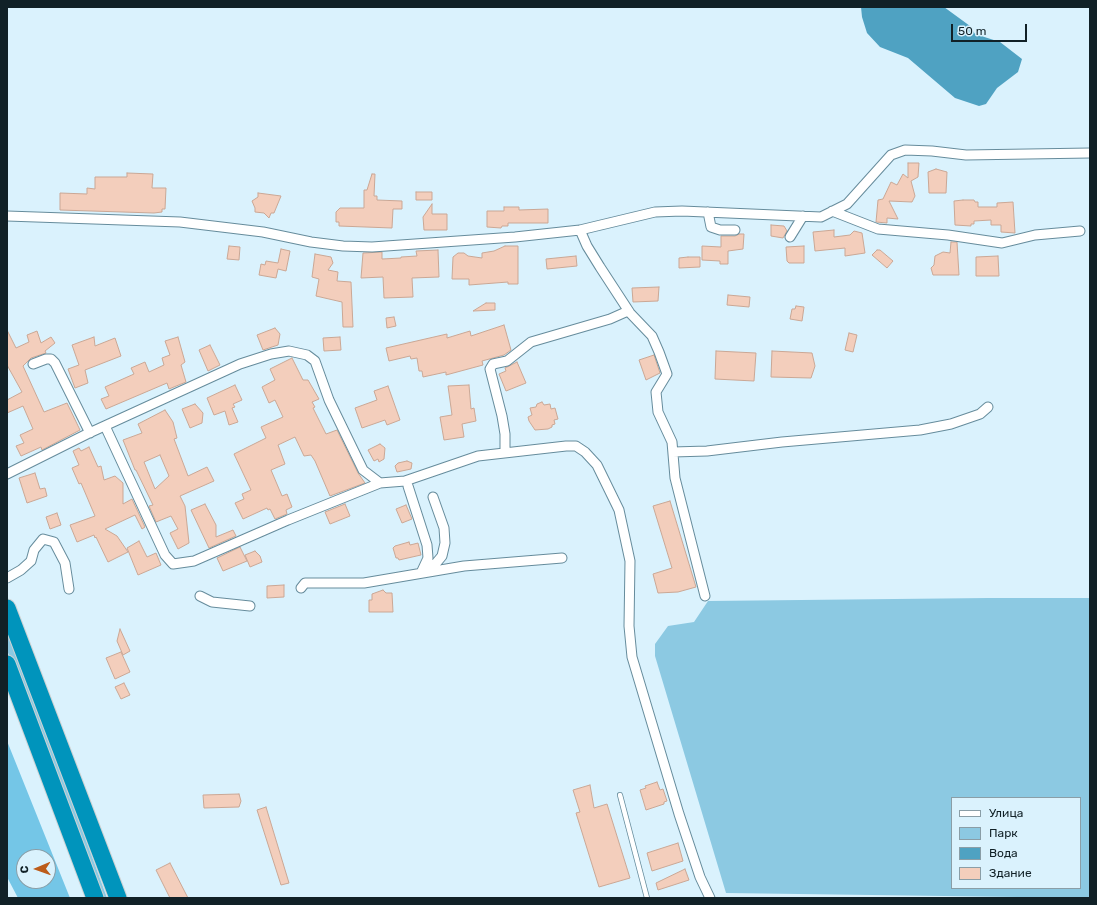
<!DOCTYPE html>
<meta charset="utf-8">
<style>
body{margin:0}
#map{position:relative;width:1097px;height:905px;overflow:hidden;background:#daf2fd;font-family:Rubik,sans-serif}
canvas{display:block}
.frame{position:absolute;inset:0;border:8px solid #112127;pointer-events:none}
.legend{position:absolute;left:951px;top:797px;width:130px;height:92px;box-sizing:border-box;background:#daf2fd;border:1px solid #8a9ea7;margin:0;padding:5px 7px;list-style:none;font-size:12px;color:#112127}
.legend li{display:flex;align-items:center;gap:8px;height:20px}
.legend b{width:20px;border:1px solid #8a9ea7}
.north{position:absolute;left:16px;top:849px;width:40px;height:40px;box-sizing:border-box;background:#daf2fd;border:1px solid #8a9ea7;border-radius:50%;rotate:268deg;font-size:11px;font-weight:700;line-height:16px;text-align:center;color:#112127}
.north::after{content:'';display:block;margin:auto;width:14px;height:18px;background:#bc5c1a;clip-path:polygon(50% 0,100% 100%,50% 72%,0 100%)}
.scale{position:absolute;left:951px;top:24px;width:76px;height:18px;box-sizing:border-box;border:2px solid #112127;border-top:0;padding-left:5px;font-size:12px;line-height:14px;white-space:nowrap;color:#112127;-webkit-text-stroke:3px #daf2fd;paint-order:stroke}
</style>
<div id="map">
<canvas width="1097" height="905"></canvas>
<div class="frame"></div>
<ul class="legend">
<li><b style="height:5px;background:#fff"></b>Улица</li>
<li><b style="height:11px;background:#8cc9e2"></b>Парк</li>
<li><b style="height:11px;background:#4fa2c2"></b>Вода</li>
<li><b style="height:11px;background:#f3cebc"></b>Здание</li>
</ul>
<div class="north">С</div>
<div class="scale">50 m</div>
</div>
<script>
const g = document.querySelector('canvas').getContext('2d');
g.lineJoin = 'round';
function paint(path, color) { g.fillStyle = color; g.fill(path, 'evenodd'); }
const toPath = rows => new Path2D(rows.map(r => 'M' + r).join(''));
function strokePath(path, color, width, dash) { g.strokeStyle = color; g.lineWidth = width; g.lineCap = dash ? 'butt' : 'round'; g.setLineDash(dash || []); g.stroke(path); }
paint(toPath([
 [988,598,1090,598,1090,898,726,893,655,656,655,644,668,626,694,622,708,601],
 [952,798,1080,798,1080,888,952,888],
 [7,626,60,768,107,898,99,898,7,650]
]), '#8cc9e2');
paint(toPath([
 [7,741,70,898,18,898,7,877],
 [24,857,48,857,48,881,24,881]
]), '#74c6e7');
paint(toPath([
 [861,7,944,7,970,26,975,34,1000,42,1022,59,1018,72,997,88,986,104,979,106,955,98,908,58,880,47,867,33,862,17]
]), '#4fa2c2');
const building = toPath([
 [908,163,919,163,918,177,911,181,915,196,912,202,889,201,898,219,887,218,887,223,876,222,878,200,883,199,891,182,897,185,903,174,908,178,908,163],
 [936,169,947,172,946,193,929,193,928,172,936,169],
 [127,173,153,174,152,188,166,188,165,209,162,209,162,212,154,213,60,210,60,193,87,194,87,188,95,189,95,177,127,177,127,173],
 [372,174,375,174,374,196,377,196,377,200,402,201,402,209,393,209,392,228,339,226,339,222,336,222,336,212,340,208,364,208,364,190,367,190,372,174],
 [416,192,432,192,432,200,416,200,416,192],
 [258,193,281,196,274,213,271,213,269,218,264,213,255,212,255,208,252,201,258,197,258,193],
 [963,200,974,200,975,202,978,202,978,207,997,207,997,203,1013,202,1015,233,1001,232,1001,225,991,225,991,220,974,221,974,224,971,224,971,226,955,225,954,201,963,200],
 [432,204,432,214,447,214,447,230,424,230,423,217,432,204],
 [504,207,519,207,519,210,548,209,548,223,508,223,508,226,502,226,501,228,487,227,487,211,504,211,504,207],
 [771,225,784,226,787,231,783,238,771,236,771,225],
 [834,230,834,237,850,235,854,231,862,233,865,253,845,256,845,248,815,251,813,232,834,230],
 [739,234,744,234,743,249,728,251,728,264,720,264,720,261,702,260,702,246,721,247,721,236,735,236,739,234],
 [951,242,957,242,959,275,933,275,931,268,934,265,935,256,943,252,950,253,951,242],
 [229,246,240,247,239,260,227,259,229,246],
 [505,246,518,246,518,284,508,284,508,282,469,285,469,279,452,279,453,257,458,253,464,253,468,256,482,258,482,253,494,251,505,246],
 [804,246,804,263,789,263,787,261,786,247,804,246],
 [281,249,290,251,286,271,278,269,276,278,259,275,261,264,265,265,266,261,278,263,281,249],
 [438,250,439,277,412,278,413,297,384,298,383,277,361,278,363,253,382,252,382,259,401,258,401,257,417,256,416,251,438,250],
 [877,250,880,250,893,261,887,268,872,255,877,250],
 [315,254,331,257,333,263,328,270,338,272,337,281,351,282,353,327,343,327,342,302,316,296,319,279,312,277,315,254],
 [576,256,577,266,547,269,546,259,576,256],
 [998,256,999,276,976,276,976,257,998,256],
 [688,257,700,257,700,267,679,268,679,258,688,257],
 [659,287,658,301,633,302,632,288,659,287],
 [728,295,750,297,749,307,727,305,728,295],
 [486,303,495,303,495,310,473,311,486,303],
 [796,306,804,307,802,321,790,319,792,309,795,309,796,306],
 [394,317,396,326,387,328,386,318,394,317],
 [504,325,511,350,504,355,482,361,483,365,446,375,446,372,423,377,422,371,419,371,417,358,411,359,410,356,389,361,386,348,447,334,447,338,470,331,471,336,504,325],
 [275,328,280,334,278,345,263,350,257,335,275,328],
 [7,330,16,348,29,342,27,335,37,331,41,343,51,337,55,343,45,351,46,353,31,358,23,366,44,412,67,403,80,430,42,450,41,447,21,456,16,446,24,443,20,435,33,429,23,406,7,413,7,400,22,392,7,365,7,330],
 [849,333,857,335,853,352,845,350,849,333],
 [94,337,95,346,115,338,121,356,85,370,88,383,75,388,68,369,79,365,72,345,94,337],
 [178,337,185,362,181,365,186,382,169,389,167,383,106,409,101,399,109,396,105,387,134,374,131,368,145,362,149,372,164,365,162,358,170,355,165,341,178,337],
 [340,337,341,350,324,351,323,338,340,337],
 [210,345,220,365,208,371,199,350,210,345],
 [716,351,756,353,754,381,715,379,716,351],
 [772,351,812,353,815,366,811,378,771,377,772,351],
 [654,355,660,373,646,380,639,360,654,355],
 [292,358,303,380,308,380,319,399,312,402,315,407,313,408,326,434,337,430,358,473,365,483,330,496,315,461,311,455,304,456,295,437,278,445,285,464,271,470,282,496,287,494,292,507,286,510,287,514,275,519,270,509,268,510,267,508,243,519,235,503,244,499,242,494,251,490,234,454,266,438,261,427,283,417,275,400,269,403,262,387,275,380,270,369,292,358],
 [517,362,526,383,506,391,499,374,506,371,505,368,517,362],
 [235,385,242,400,233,404,235,407,232,408,238,422,229,425,225,411,214,415,207,398,235,385],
 [469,385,471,409,474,408,476,421,462,424,464,437,444,440,440,417,452,415,448,386,469,385],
 [388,386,400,420,387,425,385,420,362,428,355,408,377,400,374,391,388,386],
 [542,402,544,405,550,404,551,409,555,408,558,419,554,420,555,424,552,425,552,427,548,429,535,430,529,421,528,417,532,415,530,408,536,407,537,404,542,402],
 [195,404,203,413,202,423,190,428,182,409,195,404],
 [165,410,173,422,177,438,174,439,188,476,207,467,214,481,180,496,185,506,189,543,178,549,170,533,178,529,171,516,156,522,149,506,153,505,136,470,135,470,123,440,142,433,138,424,165,410],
 [160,455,169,476,155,489,144,462,160,455],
 [380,444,385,448,384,459,379,462,378,459,374,461,368,450,380,444],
 [89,447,98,467,101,466,104,480,115,476,123,483,123,504,132,499,145,527,142,529,135,515,105,529,117,536,128,552,108,562,96,537,95,538,94,535,77,542,70,525,95,516,81,483,79,484,72,468,79,465,73,451,79,448,81,451,89,447],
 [407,461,412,463,411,469,397,472,395,466,398,463,407,461],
 [35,473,40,489,45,488,47,496,27,503,19,478,35,473],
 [670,501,696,587,678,592,658,593,653,574,672,568,653,506,670,501],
 [205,504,216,525,216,537,233,530,236,536,209,548,191,510,205,504],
 [345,504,350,516,330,524,325,512,345,504],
 [406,505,412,519,402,523,396,509,406,505],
 [57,513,61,525,50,529,46,517,57,513],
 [139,541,147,557,156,553,161,565,138,575,127,548,139,541],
 [409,542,410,545,418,543,421,555,399,560,398,558,396,558,393,548,395,546,409,542],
 [240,547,247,561,223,571,217,558,240,547],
 [255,551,260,556,262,562,250,567,245,555,255,551],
 [284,585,284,597,267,598,267,586,284,585],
 [383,590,386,593,392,593,393,612,369,612,369,600,372,600,372,594,383,590],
 [120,629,130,651,123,655,117,641,120,629],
 [121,652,130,672,115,679,106,658,121,652],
 [124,683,130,695,121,699,115,687,124,683],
 [657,782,660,790,663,789,667,801,664,802,664,804,646,810,640,790,646,788,645,786,657,782],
 [590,785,594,808,607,804,630,878,599,887,576,813,580,812,573,790,590,785],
 [239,794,241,801,239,807,204,808,203,795,239,794],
 [266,807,289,883,281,885,257,810,266,807],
 [678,843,683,861,652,871,647,853,678,843],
 [170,863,188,898,170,898,156,870,170,863],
 [685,869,689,880,658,890,656,883,685,869]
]);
paint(building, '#f3cebc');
strokePath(building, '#caa795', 1);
const lane = toPath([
 [620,795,647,898]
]);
const street = toPath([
 [832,211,878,229,948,235,1002,243,1035,235,1080,231],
 [708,212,711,227,720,230,735,230],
 [7,216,180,222,263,232,311,242,343,246,372,247,515,237,580,230,655,212,682,211,821,217,847,204,891,155,905,150,932,151,966,155,1090,153],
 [580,230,587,246,600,267,630,313,652,336,659,352,667,374,656,392,658,412,672,442,675,478,705,596],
 [790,237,803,216],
 [33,364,46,359,51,359,55,363,90,433],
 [105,426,165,555,173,564,194,561,288,520,380,483,405,481,478,456,566,446,576,446,585,452,597,465,619,510,630,561,629,626,632,657,679,814,700,877,710,898],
 [505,452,505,434,502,416,490,369,493,364,507,361,531,342,610,319,628,311],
 [673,452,707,451,782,442,920,430,951,424,980,414,988,407],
 [7,474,87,434,240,364,271,354,289,351,307,355,315,361,329,400,363,470,380,483],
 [408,486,427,545,428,558,421,573],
 [424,572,437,562,442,556,445,543,444,528,433,497],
 [7,578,21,570,31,561,34,550,43,539,54,542,65,563,69,589],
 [301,588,305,583,364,583,464,566,562,558],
 [200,596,212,602,250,606]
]);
const highway = toPath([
 [7,608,118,898],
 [7,664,95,898]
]);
strokePath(lane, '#668c9c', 6);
strokePath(street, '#668c9c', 11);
strokePath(highway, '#cfd3d4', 19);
strokePath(lane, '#fff', 4.5);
strokePath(street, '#fff', 9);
strokePath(highway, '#0094bc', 17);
</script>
